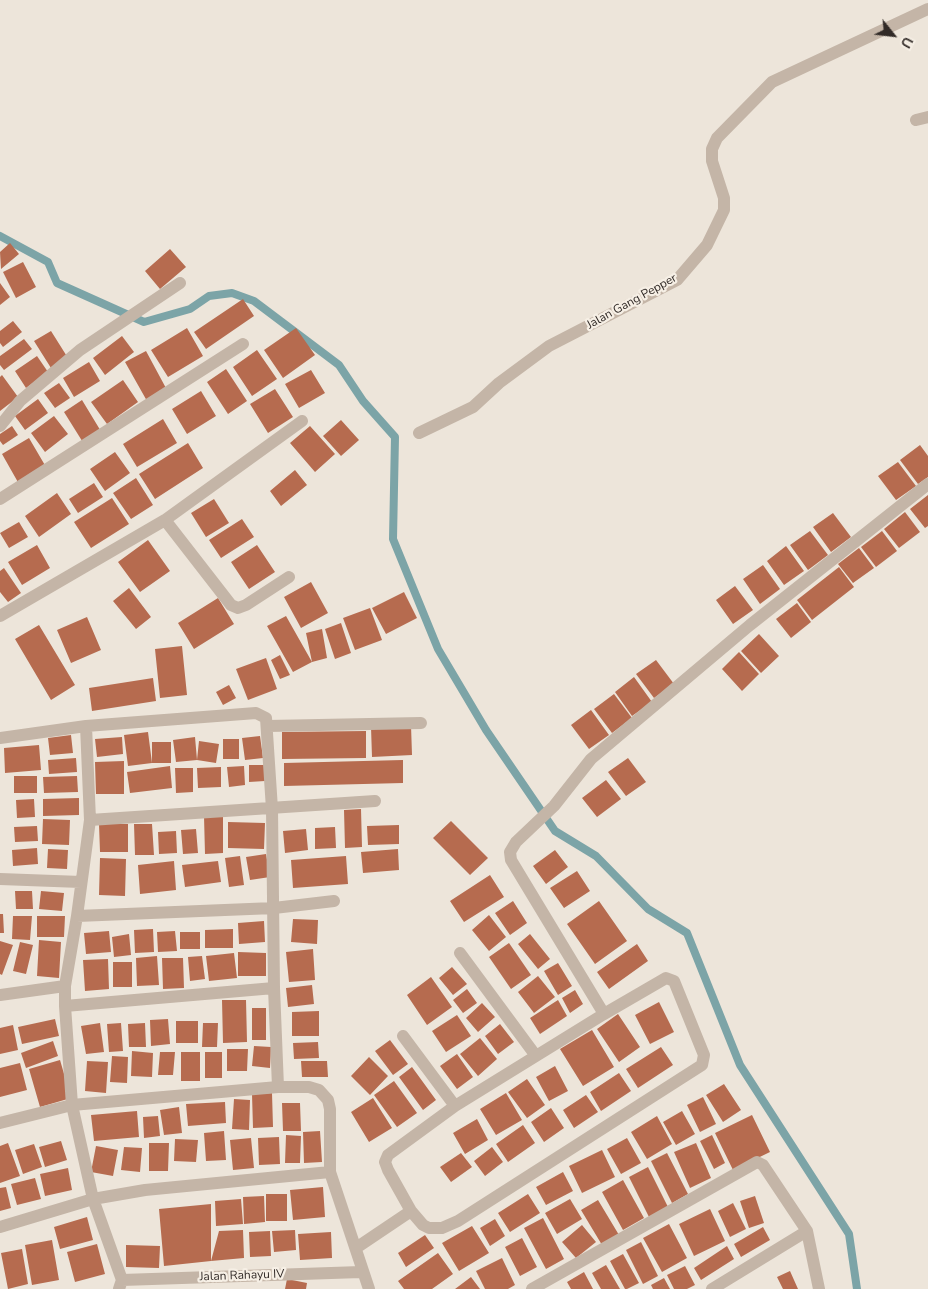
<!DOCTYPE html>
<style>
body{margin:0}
#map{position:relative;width:928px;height:1289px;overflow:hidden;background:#ede5da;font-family:"Nunito Sans",sans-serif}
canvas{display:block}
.north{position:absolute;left:868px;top:10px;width:50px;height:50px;-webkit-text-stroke:4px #f6efe5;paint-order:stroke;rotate:119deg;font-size:14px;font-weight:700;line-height:20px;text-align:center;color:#312a27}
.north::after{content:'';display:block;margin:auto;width:18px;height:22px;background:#312a27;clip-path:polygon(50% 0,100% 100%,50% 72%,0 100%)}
</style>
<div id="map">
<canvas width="928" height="1289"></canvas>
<div class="north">U</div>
</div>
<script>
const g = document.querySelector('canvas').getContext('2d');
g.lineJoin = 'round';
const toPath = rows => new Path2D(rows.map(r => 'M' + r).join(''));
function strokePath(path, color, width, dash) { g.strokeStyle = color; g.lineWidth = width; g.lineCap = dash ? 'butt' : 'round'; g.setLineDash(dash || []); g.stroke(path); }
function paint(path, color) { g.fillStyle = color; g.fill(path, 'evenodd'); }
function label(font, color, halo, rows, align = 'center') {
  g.font = font + ' "Nunito Sans",sans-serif'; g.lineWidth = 4.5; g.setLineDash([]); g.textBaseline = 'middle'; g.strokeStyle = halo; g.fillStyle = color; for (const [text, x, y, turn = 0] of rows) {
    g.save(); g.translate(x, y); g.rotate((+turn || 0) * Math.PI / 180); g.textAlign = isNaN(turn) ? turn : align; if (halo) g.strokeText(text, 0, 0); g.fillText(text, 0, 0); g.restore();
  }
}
strokePath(toPath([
 [0,236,48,262,57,283,144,322,190,309,209,296,232,293,254,301,339,365,363,401,395,437,393,539,438,649,486,730,555,831,596,856,648,909,687,933,740,1065,849,1234,857,1289]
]), '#7ca4a7', 8);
paint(toPath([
 [10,243,19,254,1,269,0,252],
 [170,249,186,267,160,289,145,271],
 [23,262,36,287,16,298,3,272],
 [0,283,10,297,0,305],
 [243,299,254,316,206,349,194,332],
 [13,321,22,332,3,347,0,343,0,331],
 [187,328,203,356,168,377,151,350],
 [296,328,315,355,283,378,264,350],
 [51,331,68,358,51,368,34,341],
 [122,336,134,352,105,375,93,358],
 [24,339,32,349,4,370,0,365,0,356],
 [257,350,277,379,252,396,233,367],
 [146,351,167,390,147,401,125,362],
 [37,356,48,372,26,388,15,371],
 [89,362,100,381,74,397,63,378],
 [226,369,247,401,228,414,207,382],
 [311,370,325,393,299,408,285,384],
 [2,375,18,397,0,411,0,377],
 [123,380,138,402,107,424,91,402],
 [59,383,70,398,55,408,44,393],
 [275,389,293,417,268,433,250,404],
 [201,391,216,416,187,434,172,409],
 [38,399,48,413,25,430,15,416],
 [82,400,102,433,84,444,64,412],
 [54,416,68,434,45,452,31,433],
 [163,419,177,443,137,467,123,444],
 [341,420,359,440,341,456,323,436],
 [12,426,18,435,3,445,0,441,0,434],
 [310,426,335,454,315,472,290,443],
 [29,438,46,467,19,484,2,454],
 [188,443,203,468,155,499,139,474],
 [920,445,928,456,928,477,918,484,900,460],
 [115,452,130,473,105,491,90,469],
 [898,462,916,486,896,500,878,476],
 [295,470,307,485,281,506,270,491],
 [136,478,153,505,131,519,113,493],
 [94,483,103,497,78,513,69,499],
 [57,493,71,514,39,537,25,516],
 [928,495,928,526,925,528,910,509],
 [112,498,129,524,91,548,74,522],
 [214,499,229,523,206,537,191,513],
 [905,512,920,532,899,548,884,529],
 [833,513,851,537,831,552,813,527],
 [242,519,254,537,221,558,209,540],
 [19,522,28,537,9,548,0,533],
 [810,531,828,555,808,570,790,545],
 [882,531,897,551,876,567,861,547],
 [148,540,170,571,140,592,118,562],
 [37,545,50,568,22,585,8,562],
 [257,545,275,572,249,589,231,562],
 [786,546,804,571,784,585,767,561],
 [859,548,874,568,853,583,838,564],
 [763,565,780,589,760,604,743,579],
 [839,567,854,587,812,620,797,600],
 [4,568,21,593,8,602,0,592,0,571],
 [311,582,328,613,301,628,284,597],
 [735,586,753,610,733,624,716,600],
 [129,588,151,617,136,629,113,601],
 [404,592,417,618,386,634,372,608],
 [218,598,234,624,194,649,178,623],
 [797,603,811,622,791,638,776,619],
 [370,608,382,640,355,650,343,618],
 [286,616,312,662,293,672,267,626],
 [87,617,101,650,71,663,57,630],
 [341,623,351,653,335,659,325,629],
 [39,625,75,685,51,700,15,639],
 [322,629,327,658,312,662,306,633],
 [759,634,779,656,761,673,741,651],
 [182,646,187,695,160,698,155,649],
 [739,652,759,674,742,691,722,669],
 [280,655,290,675,280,679,271,660],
 [266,658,277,689,248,700,236,669],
 [656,660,674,684,654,698,636,674],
 [634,677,652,702,632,716,615,692],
 [153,678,156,701,92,711,89,688],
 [229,685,236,698,223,705,216,692],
 [614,694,632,718,612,733,594,709],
 [591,710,609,735,589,749,571,725],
 [411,725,412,755,372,757,371,727],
 [366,731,366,758,282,759,282,732],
 [148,732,152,763,128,766,124,735],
 [71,735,73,753,50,755,48,738],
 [260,736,263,758,245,760,242,738],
 [122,737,123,754,97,757,95,739],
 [195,737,197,760,176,762,173,740],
 [223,739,239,739,239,759,223,759],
 [199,741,219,744,216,763,197,760],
 [152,742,171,742,171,763,152,763],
 [39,745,41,770,5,773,4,748],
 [76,758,77,772,49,774,48,760],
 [628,758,646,782,626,796,608,772],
 [403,760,403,783,284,786,284,763],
 [124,761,124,794,96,794,95,762],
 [249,765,265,765,265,781,249,782],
 [170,766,172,788,130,793,127,772],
 [244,766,245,785,229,787,227,767],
 [221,767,221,787,198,788,197,768],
 [175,768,193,768,193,792,176,793],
 [14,776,37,776,37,793,14,793],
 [77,776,78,792,44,793,43,777],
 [606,780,621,799,597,817,582,798],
 [79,798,79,815,43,816,43,799],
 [34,799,35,817,17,818,16,800],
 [361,809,362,847,345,848,344,810],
 [223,815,223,853,205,854,204,816],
 [43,819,70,820,69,845,42,844],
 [451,821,488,858,470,875,433,838],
 [228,822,265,823,264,849,228,848],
 [99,824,128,824,128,852,100,852],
 [134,824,152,824,154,855,135,855],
 [399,825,399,844,368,845,367,826],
 [37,826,38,841,15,842,14,827],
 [335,827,336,848,315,849,315,828],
 [196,829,198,853,183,854,181,830],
 [306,829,308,850,285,853,283,831],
 [176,831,177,853,159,854,158,832],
 [37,848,38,864,13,866,12,850],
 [48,849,68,850,67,869,47,868],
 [398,849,399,870,363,873,361,852],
 [555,850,568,867,546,884,533,866],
 [266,854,270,877,250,880,246,857],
 [240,856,244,885,229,887,225,858],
 [346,856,348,884,293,888,291,860],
 [100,858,126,859,125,896,99,895],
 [174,861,176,890,140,894,138,865],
 [218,861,221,882,185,887,182,865],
 [577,871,590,891,564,908,550,888],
 [490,875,504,897,464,922,450,901],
 [15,891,32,891,33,909,16,909],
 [41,891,64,893,62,911,39,909],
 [513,901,527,923,510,935,495,913],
 [599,901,627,941,595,964,567,924],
 [0,914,3,914,4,933,0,933],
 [489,915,506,937,489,951,472,930],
 [13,916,32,916,30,940,12,939],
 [37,916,65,916,64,937,37,937],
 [293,919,318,920,317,944,291,942],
 [264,921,265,942,239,944,238,923],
 [153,929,154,952,135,953,134,930],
 [233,929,233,948,205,948,205,930],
 [109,931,111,952,86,954,84,933],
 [175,931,177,951,158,952,157,932],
 [180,932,200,932,200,949,180,949],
 [129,934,131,955,114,957,112,937],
 [530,934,550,959,538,969,518,944],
 [39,940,61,942,59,978,37,976],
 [0,941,13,945,2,975,0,974],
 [20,942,33,945,26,974,13,971],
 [509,943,531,975,511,989,489,957],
 [637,944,648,961,609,989,597,972],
 [313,949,315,980,289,982,286,952],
 [238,952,266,953,266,976,238,976],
 [234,953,237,978,209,981,206,956],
 [157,956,159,985,137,986,136,958],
 [202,956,205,979,190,981,188,957],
 [162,958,183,958,184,988,163,989],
 [108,959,109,989,85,991,83,960],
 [113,962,132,962,132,987,113,987],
 [558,963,572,986,558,995,544,971],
 [452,967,467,984,453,995,439,978],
 [538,976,555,997,534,1013,518,992],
 [431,977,452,1007,427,1025,407,995],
 [312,985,314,1004,288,1007,286,988],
 [467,989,477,1003,463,1013,453,1000],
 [575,990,583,1004,570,1013,562,998],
 [222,1000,246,1000,247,1042,223,1043],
 [558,1000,567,1016,540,1034,530,1018],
 [659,1002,674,1032,650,1044,635,1015],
 [482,1003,495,1017,478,1032,466,1018],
 [252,1008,266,1008,266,1040,252,1040],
 [319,1011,319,1036,292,1036,292,1012],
 [618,1014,640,1047,619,1062,597,1029],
 [457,1015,471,1036,446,1052,432,1031],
 [55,1019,59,1036,22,1044,18,1027],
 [168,1019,170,1044,151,1046,150,1020],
 [176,1021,198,1021,198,1043,176,1043],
 [100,1023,104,1052,86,1054,81,1026],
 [121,1023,123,1051,109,1052,107,1024],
 [145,1023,146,1047,129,1047,128,1024],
 [203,1023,218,1023,217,1047,202,1047],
 [500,1024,514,1042,498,1054,485,1036],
 [13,1025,18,1050,0,1054,0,1028],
 [592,1030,614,1067,583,1086,560,1049],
 [480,1038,497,1059,478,1076,460,1054],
 [390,1040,408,1064,393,1075,375,1051],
 [53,1041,58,1056,26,1068,21,1053],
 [318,1042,319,1058,294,1059,293,1043],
 [254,1046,271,1047,270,1068,252,1066],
 [661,1047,673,1065,638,1088,626,1069],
 [227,1049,248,1049,247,1071,227,1071],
 [132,1051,153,1053,152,1077,131,1076],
 [160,1052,175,1052,173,1075,158,1075],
 [181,1052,200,1052,200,1081,181,1081],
 [205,1052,222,1052,222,1078,205,1078],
 [457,1054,473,1077,457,1089,440,1066],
 [112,1056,128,1057,127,1083,110,1082],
 [369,1057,388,1076,370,1095,351,1076],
 [60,1060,71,1098,40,1107,29,1069],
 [87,1061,108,1062,106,1093,85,1091],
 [301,1061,327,1061,328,1077,302,1077],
 [20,1063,27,1090,0,1097,0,1068],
 [555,1066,568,1091,549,1101,536,1077],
 [412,1067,436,1100,423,1110,399,1077],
 [619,1073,631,1091,601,1111,590,1092],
 [527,1079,545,1105,527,1118,508,1092],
 [394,1081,417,1113,397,1127,374,1095],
 [724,1084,741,1110,723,1122,706,1095],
 [272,1093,273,1127,253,1128,252,1094],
 [506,1093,522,1120,496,1135,480,1109],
 [586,1095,598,1112,574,1128,563,1110],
 [703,1097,716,1124,700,1132,687,1105],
 [373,1098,392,1128,369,1142,351,1112],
 [234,1099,250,1100,249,1130,232,1129],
 [225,1102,226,1123,188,1126,186,1104],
 [282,1103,300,1103,301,1131,283,1131],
 [179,1107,182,1133,164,1135,160,1110],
 [551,1108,564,1128,544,1142,531,1122],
 [137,1111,139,1137,94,1141,91,1115],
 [682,1111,695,1134,676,1145,663,1122],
 [752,1115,770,1152,733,1170,715,1133],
 [158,1116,160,1136,144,1138,143,1117],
 [657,1116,672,1144,647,1159,631,1132],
 [477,1119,488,1140,465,1154,453,1133],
 [523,1125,535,1143,508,1162,496,1144],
 [224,1131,226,1160,206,1161,204,1133],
 [320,1131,322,1162,304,1163,303,1132],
 [286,1135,301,1136,300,1163,285,1163],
 [712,1135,725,1163,714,1169,700,1141],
 [279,1137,280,1164,259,1165,258,1138],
 [251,1138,254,1168,233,1170,230,1140],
 [627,1138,641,1163,621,1174,607,1149],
 [175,1139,198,1140,196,1162,174,1161],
 [61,1141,67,1160,45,1167,39,1147],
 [8,1143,20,1176,0,1183,0,1146],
 [149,1143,169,1143,168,1171,149,1171],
 [696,1143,711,1178,690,1188,674,1152],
 [34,1144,42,1167,23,1174,15,1150],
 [96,1146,118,1150,113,1176,91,1172],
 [124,1147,142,1148,140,1172,121,1170],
 [492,1147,503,1162,485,1176,474,1161],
 [602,1150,615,1177,582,1193,569,1166],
 [461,1153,472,1167,451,1182,440,1167],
 [667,1153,688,1194,672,1203,651,1161],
 [648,1167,668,1207,649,1217,629,1177],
 [68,1168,72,1190,45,1196,40,1174],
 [563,1172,573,1191,546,1205,536,1187],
 [35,1178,41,1199,17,1205,11,1184],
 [623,1180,644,1218,623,1230,602,1192],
 [6,1187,11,1208,0,1211,0,1188],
 [323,1187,325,1217,293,1220,290,1190],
 [266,1194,287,1194,287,1221,266,1221],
 [528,1194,540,1213,510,1232,498,1213],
 [264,1196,265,1222,244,1224,243,1197],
 [755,1196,764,1223,749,1228,740,1201],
 [241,1199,243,1224,216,1226,215,1201],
 [570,1199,582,1219,557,1234,545,1213],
 [598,1200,619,1235,602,1245,581,1210],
 [733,1203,746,1229,730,1237,718,1211],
 [211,1204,211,1261,164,1266,159,1209],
 [710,1209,725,1241,694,1256,679,1224],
 [87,1217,93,1240,60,1249,54,1227],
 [543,1218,564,1259,546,1269,524,1228],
 [495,1219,505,1236,490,1246,480,1228],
 [669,1224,687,1258,662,1272,643,1238],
 [582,1225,596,1242,576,1258,562,1242],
 [472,1226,489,1253,459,1271,442,1243],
 [763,1227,770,1240,741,1257,734,1244],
 [243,1230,244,1258,211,1261,219,1231],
 [295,1230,296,1250,274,1252,272,1231],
 [270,1231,271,1256,250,1257,249,1232],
 [331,1232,332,1258,300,1260,298,1234],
 [425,1235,434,1248,406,1267,398,1253],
 [522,1238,537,1267,520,1276,505,1247],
 [52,1240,59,1280,32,1285,25,1245],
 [641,1242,658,1276,643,1284,626,1250],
 [97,1244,105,1274,75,1282,67,1252],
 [126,1245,160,1246,159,1268,126,1267],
 [727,1246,734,1259,701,1280,694,1268],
 [22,1249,28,1284,8,1289,1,1253],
 [438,1253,453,1274,432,1289,404,1289,398,1281],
 [623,1254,639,1283,627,1289,625,1289,610,1261],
 [502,1258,515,1285,508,1289,485,1289,476,1271],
 [606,1265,620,1289,601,1289,592,1273],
 [685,1266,695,1285,687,1289,674,1289,667,1275],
 [790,1271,798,1289,783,1289,777,1277],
 [584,1272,593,1289,571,1289,567,1282],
 [471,1277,480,1289,455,1289],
 [664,1278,670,1289,653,1289,651,1285],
 [287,1279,307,1283,306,1289,285,1289]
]), '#b66b4f');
strokePath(toPath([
 [916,120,928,117],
 [0,426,20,401,80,350,180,283],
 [419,433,473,407,499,383,549,346,677,280,707,245,724,210,724,198,712,161,712,149,717,138,772,82,928,9],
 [0,499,243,344],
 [165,520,231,605,238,608,246,605,289,577],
 [0,616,165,520,302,421],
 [86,726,90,820,77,916,65,986,65,1006,72,1105,93,1199,122,1280,119,1289],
 [268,726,421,723],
 [0,738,86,726,256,713,266,718,272,809,274,988,278,1087,309,1087,319,1090,328,1100,330,1109,330,1172,369,1289],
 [90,820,375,801],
 [0,879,81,882],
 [77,916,274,908,334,901],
 [460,953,536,1056],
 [0,995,65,986],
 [65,1006,274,988],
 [604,1014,511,860,510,852,516,842,554,806,591,759,750,625,928,484],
 [403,1036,455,1106],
 [0,1123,72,1105,278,1087],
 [0,1227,93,1199,145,1190,330,1172],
 [356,1248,411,1211,423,1225,429,1228,442,1228,458,1221,702,1065,704,1055,674,981,666,978,604,1014,455,1106,388,1155,385,1162,388,1170,411,1211],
 [122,1280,361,1272],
 [532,1289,757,1162,763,1165,807,1231,819,1289],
 [712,1289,807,1231]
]), '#c4b5a7', 12);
label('12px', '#312a27', '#f6efe5', [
 ["Jalan Gang Pepper",632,302,-29],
 ["Jalan Rahayu IV",242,1276,-2]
]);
</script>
